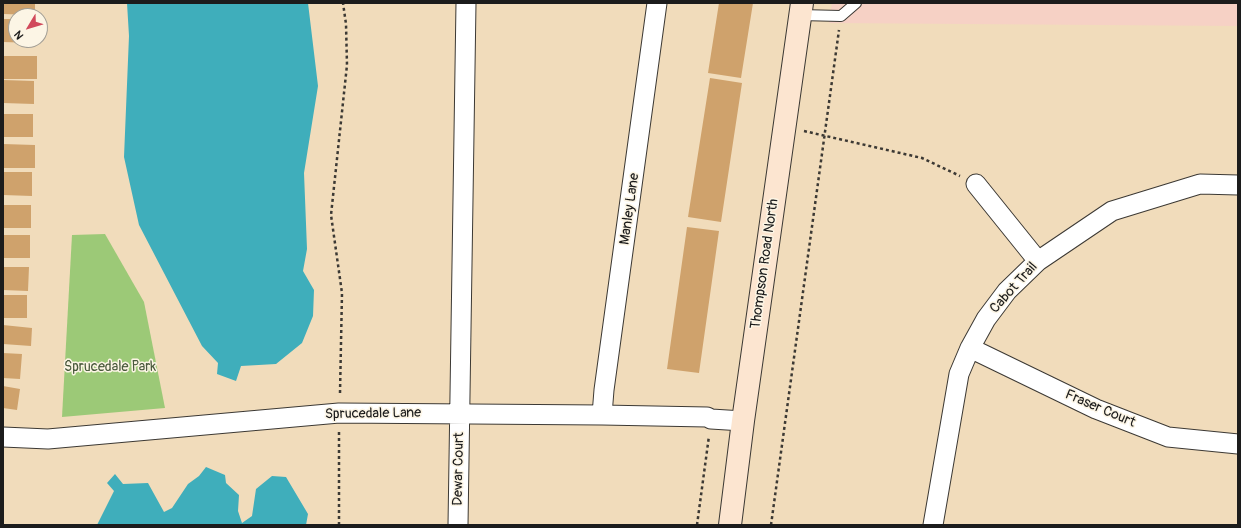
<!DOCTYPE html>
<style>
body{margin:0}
#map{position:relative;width:1241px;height:528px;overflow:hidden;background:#f1dcbb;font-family:Pangolin,sans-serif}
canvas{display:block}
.frame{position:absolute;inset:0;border:4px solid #1c1c1c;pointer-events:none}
.north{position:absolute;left:8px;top:8px;width:40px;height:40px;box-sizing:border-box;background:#fcf5e5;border:1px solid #a29e95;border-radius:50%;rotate:232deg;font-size:11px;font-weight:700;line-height:16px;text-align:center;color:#1c1c1c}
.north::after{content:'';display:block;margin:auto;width:14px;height:18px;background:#d1495b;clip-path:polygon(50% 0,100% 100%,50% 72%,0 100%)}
</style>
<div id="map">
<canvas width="1241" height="528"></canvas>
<div class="frame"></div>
<div class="north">N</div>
</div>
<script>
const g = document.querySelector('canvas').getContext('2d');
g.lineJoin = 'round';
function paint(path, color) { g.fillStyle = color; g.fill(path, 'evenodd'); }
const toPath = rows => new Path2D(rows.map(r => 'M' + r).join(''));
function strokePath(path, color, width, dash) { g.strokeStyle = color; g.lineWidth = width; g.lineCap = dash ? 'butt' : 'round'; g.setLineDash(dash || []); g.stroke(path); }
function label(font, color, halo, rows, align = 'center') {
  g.font = font + ' Pangolin,sans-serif'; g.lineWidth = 3; g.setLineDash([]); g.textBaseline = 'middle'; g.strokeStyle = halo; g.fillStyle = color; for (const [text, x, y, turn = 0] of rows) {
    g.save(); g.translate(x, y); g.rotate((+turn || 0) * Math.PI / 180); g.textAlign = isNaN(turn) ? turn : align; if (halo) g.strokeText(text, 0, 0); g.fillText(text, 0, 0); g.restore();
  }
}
paint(toPath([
 [832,3,1238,3,1238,26,829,23]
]), '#f6d1c5');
paint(toPath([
 [105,234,144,302,165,408,62,417,72,235]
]), '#9cc977');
paint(toPath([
 [127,3,308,3,318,86,304,173,307,249,303,271,314,290,313,316,302,343,276,364,241,366,236,381,217,374,218,363,202,346,139,225,124,157,129,36],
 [206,467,225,475,226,483,239,495,238,511,242,523,252,516,256,489,272,476,286,477,308,514,306,525,97,525,114,491,107,483,115,474,123,484,148,483,164,512,172,508,188,484,199,476]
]), '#3faebb');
paint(toPath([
 [3,3,35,3,35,15,3,14],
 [719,3,753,3,741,78,708,73],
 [3,19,16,19,16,40,36,40,36,43,3,42],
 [3,56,37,56,37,79,3,79],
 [710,78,742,83,721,222,688,217],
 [3,80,34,81,34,104,3,103],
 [3,114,33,114,33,137,3,137],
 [3,144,35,145,35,168,3,168],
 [3,172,32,172,32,196,3,195],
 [3,205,31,205,31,228,3,228],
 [687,227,719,231,699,373,667,369],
 [3,235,30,235,30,258,3,258],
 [3,267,29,267,28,291,3,290],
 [3,295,27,295,27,318,3,318],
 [3,325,32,328,31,346,3,344],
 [3,353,22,354,20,379,3,378],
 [3,386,20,389,17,410,3,408]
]), '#cfa26c');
const lane = toPath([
 [800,15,841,16,856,3]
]);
const street = toPath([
 [976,184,1038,261],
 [970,348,1096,409,1168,437,1238,444],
 [602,415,604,390,657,3],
 [3,437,48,439,339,413,602,415,707,417,711,419,743,421],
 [458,525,466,3],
 [933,525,959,374,970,348,986,319,1007,291,1038,261,1112,211,1200,184,1238,185]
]);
const secondary = toPath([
 [730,525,743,421,802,3]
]);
strokePath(lane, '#3c3934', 12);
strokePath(street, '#3c3934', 21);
strokePath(secondary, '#3c3934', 24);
strokePath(toPath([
 [804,131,922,158,960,176],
 [340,393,342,293,331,215,347,65,346,24,343,3],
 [339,525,339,432],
 [697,525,709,436],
 [771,525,839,30]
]), '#3c3934', 2.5, [3, 3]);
strokePath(lane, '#fff', 10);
strokePath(street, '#fff', 19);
strokePath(secondary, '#fce5d0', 22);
label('14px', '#1c1c1c', '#fcf5e5', [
 ["Manley Lane",630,209,-82],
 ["Thompson Road North",765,264,-82],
 ["Cabot Trail",1014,288,-48],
 ["Fraser Court",1100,409,23],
 ["Sprucedale Lane",373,414,-1],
 ["Dewar Court",459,469,-89]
]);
label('14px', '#49593c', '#fcf5e5', [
 ["Sprucedale Park",110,367]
]);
</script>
